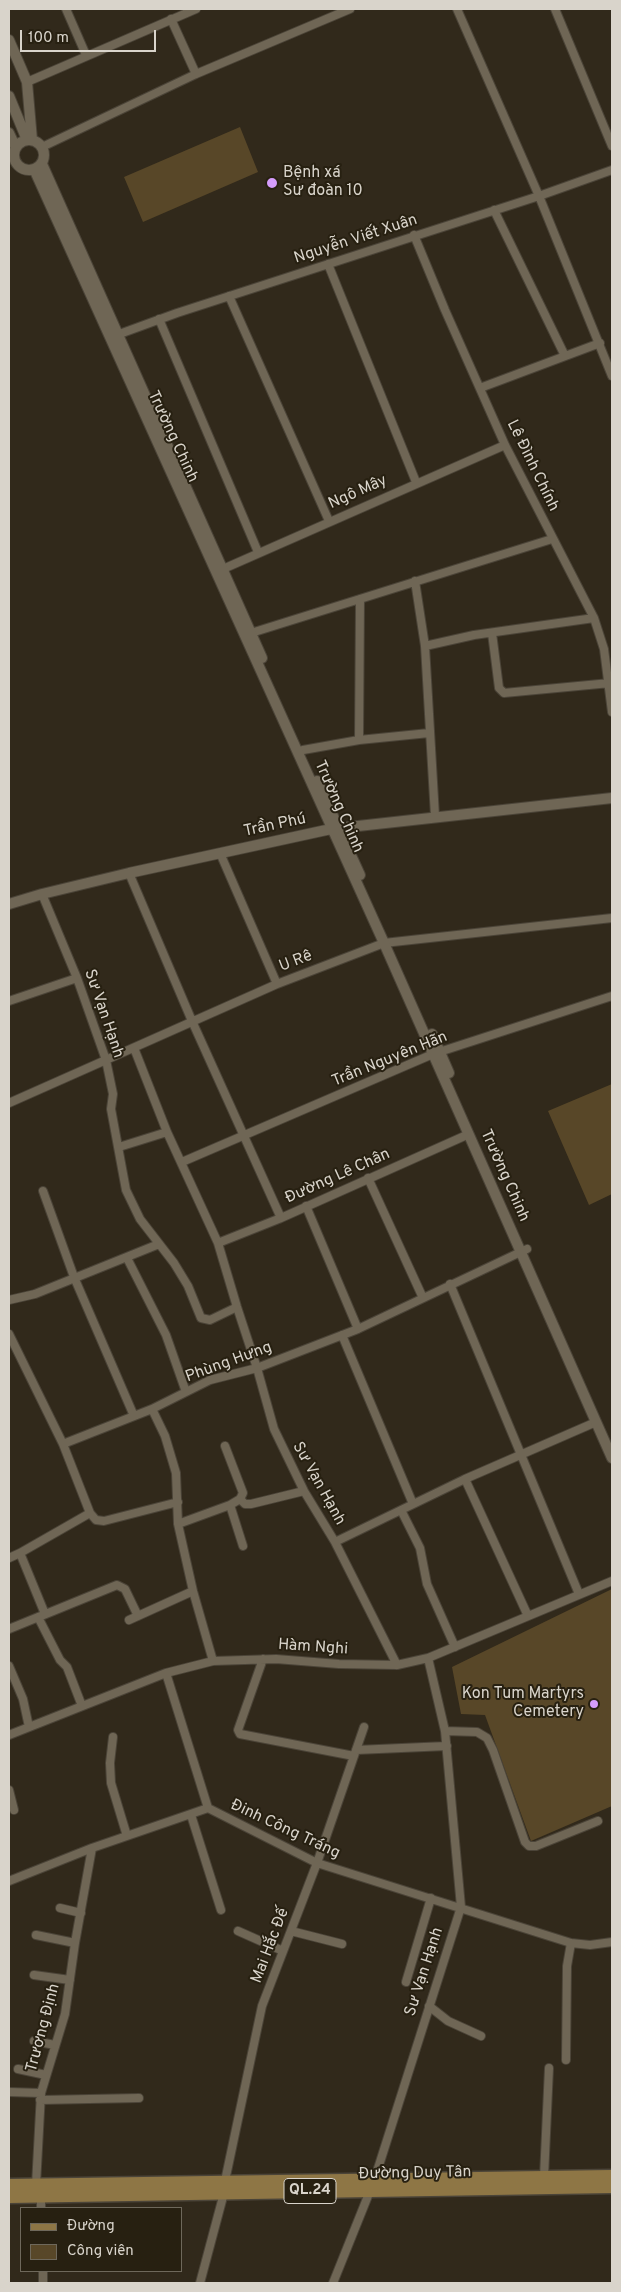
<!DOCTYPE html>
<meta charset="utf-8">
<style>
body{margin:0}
#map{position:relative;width:621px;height:2292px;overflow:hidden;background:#31291b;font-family:Overpass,sans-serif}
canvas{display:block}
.frame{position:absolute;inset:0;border:10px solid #d9d4cb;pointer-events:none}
.legend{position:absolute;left:20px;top:2207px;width:162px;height:65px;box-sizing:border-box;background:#272011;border:1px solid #6e685b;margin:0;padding:6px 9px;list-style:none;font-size:15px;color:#d9d4cb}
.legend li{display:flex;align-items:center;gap:10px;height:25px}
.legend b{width:25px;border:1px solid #6e685b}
.scale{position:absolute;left:20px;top:30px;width:136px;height:22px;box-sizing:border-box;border:2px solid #d9d4cb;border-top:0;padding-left:6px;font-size:15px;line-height:18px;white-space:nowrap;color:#d9d4cb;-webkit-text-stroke:4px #272011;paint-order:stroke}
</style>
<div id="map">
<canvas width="621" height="2292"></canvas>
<div class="frame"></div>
<ul class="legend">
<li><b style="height:6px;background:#8e7645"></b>Đường</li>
<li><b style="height:14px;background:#584728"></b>Công viên</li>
</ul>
<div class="scale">100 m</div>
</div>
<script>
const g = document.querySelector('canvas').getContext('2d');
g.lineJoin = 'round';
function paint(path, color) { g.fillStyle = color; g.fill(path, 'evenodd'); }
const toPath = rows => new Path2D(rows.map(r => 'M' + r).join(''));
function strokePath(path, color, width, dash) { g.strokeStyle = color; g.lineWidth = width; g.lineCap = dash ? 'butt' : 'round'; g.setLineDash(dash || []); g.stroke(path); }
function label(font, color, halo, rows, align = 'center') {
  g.font = font + ' Overpass,sans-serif'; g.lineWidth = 4; g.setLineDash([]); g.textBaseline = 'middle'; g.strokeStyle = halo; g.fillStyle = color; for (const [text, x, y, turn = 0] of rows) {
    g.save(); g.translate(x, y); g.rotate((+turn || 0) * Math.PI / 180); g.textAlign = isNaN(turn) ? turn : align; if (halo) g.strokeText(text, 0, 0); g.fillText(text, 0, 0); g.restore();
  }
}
paint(toPath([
 [240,127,258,172,143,222,124,177],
 [612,1084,612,1194,589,1205,548,1111],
 [612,1589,612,1806,531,1841,485,1715,461,1714,452,1667]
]), '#584728');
const minor = toPath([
 [66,9,86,55],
 [457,9,539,196,612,376],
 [555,9,612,146],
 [171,19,196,74],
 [27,82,196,9],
 [42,147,196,74,350,9],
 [494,210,565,356],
 [414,235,445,310,505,445,594,618,604,649,612,712],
 [328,264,416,482],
 [229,296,329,521],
 [159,319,258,552],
 [114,336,177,313,539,196,612,170],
 [480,388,600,343],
 [223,569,505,445],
 [415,581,425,646,435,816],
 [251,633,552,539],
 [492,633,499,688,504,693,610,683],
 [425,646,474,635,594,618],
 [359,740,360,599],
 [303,750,359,740,429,733],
 [220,853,277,984],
 [129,873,192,1021,281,1218],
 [42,894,77,978,106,1060,113,1094,111,1109,126,1190,140,1219,174,1263,188,1286,201,1318,210,1320,237,1307],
 [9,1001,77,978],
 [134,1048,167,1132],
 [9,1103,277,984,384,943,612,918],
 [119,1147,167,1132,218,1243,237,1307,257,1368,274,1429,304,1491,335,1542,397,1665],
 [182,1162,433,1054,612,996],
 [368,1178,423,1298],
 [43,1191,74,1277,134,1416],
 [306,1206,358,1329],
 [218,1243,281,1218,469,1134],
 [127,1258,166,1335,186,1392],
 [450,1284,579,1594],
 [9,1300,35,1294,159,1244],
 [9,1334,63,1444,152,1409],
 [342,1335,413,1504],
 [63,1444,90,1513,96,1520,104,1521,178,1502],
 [465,1479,528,1616],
 [240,1499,245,1504,251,1504,304,1491],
 [230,1505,243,1546],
 [401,1510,420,1548,427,1584,455,1647],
 [178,1524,230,1505,240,1499,243,1493,225,1446],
 [335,1542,465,1479,596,1422],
 [9,1558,20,1553],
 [45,1614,20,1553,90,1513],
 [38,1617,60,1660,67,1667,82,1706],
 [129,1620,193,1591],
 [9,1629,117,1585,125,1589,138,1616],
 [263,1659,238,1730,240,1734,354,1756],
 [213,1661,193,1591,178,1524,176,1473,165,1436,152,1409,210,1380,257,1368,358,1329,527,1249],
 [9,1666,23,1699,29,1727],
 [166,1673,208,1808],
 [445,1731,477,1732,487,1738,493,1750,525,1842,529,1846,536,1846,598,1821],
 [9,1735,166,1673,213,1661,276,1659,339,1664,397,1665,428,1658,612,1581],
 [113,1737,110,1763,111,1783,127,1836],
 [356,1750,447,1746],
 [9,1790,14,1810],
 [191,1815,221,1910],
 [9,1881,92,1848,208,1808,317,1863,571,1943,590,1945,612,1942],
 [60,1908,81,1913],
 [238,1931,283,1951],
 [291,1931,342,1944],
 [36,1935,75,1943],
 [34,1975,70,1980],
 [406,1982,431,1898],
 [429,2006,448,2021,481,2036],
 [34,2041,55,2045],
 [566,2060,567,1966,571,1943],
 [18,2069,46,2075],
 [9,2092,41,2093],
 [40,2100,139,2098],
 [544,2177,549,2068],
 [225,2181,262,2006,317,1863,364,1727],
 [36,2185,41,2093,65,2014,75,1943,92,1848],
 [41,2197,41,2208],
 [43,2271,43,2283],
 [200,2283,224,2193],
 [333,2283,374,2181,461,1907,445,1731,428,1658]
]);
const tertiary = toPath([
 [9,40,27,82,32,140],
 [9,96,27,140],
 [9,133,16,148],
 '14 155a15 15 0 1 1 30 0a15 15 0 1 1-30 0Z',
 [42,164,262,658],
 [34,169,384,943,612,1458],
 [317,781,360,875],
 [9,904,42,894,129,873,331,829,612,798],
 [432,1034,449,1073]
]);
const primary = toPath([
 [9,2185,612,2176],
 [9,2197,612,2187]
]);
strokePath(minor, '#4b4438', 10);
strokePath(tertiary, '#4b4438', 12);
strokePath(primary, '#4b4438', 15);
strokePath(minor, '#6f6655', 8);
strokePath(tertiary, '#6f6655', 10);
strokePath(primary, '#8e7645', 12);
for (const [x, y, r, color] of [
 [272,183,6,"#d59cfb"],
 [594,1704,5,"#d59cfb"]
]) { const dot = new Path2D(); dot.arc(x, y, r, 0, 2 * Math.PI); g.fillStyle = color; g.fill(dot); strokePath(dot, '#272011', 2); }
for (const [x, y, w] of [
 [310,2191,52]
]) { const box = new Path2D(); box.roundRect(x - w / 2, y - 12.5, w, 25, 4); g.fillStyle = '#272011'; g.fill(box); strokePath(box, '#d9d4cb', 1); }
label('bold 15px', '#d9d4cb', null, [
 ["QL.24",310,2191]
]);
label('16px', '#d9d4cb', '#272011', [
 ["Bệnh xá",283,174],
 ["Sư đoàn 10",283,192],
 ["Kon Tum Martyrs",584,1695,"right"],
 ["Cemetery",584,1713,"right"]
], 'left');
label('16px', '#d9d4cb', '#272011', [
 ["Nguyễn Viết Xuân",356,240,-18],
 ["Trường Chinh",172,437,65],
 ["Lê Đình Chính",532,466,64],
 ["Ngô Mây",358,493,-24],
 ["Trường Chinh",338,807,66],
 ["Trần Phú",275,826,-12],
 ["U Rê",296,962,-21],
 ["Sư Vạn Hạnh",103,1014,71],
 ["Trần Nguyên Hãn",390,1060,-22],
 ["Trường Chinh",504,1176,66],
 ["Đường Lê Chân",338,1177,-24],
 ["Phùng Hưng",229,1363,-20],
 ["Sư Vạn Hạnh",318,1484,61],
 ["Hàm Nghi",313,1648,4],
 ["Đinh Công Tráng",285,1830,25],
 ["Mai Hắc Đế",271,1946,-69],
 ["Sư Vạn Hạnh",425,1972,-72],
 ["Trương Định",44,2028,-75],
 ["Đường Duy Tân",415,2174,-1]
]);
</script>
